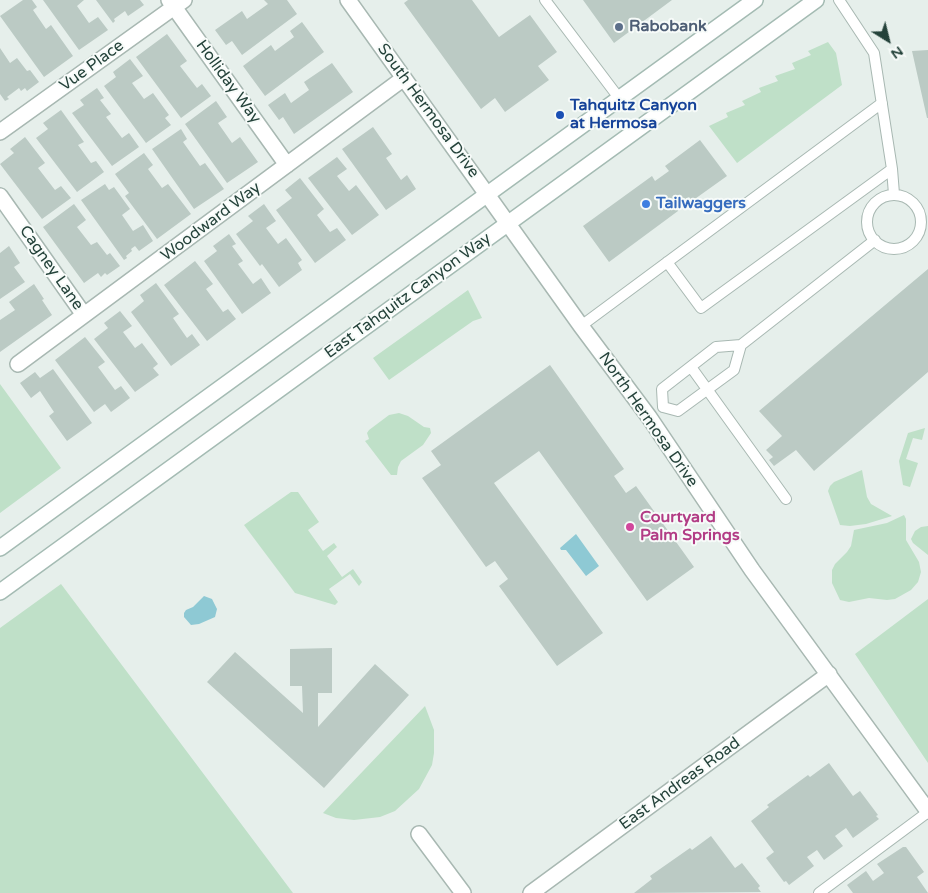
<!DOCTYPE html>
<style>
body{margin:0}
#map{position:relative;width:928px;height:893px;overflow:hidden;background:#e6efeb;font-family:"Varela Round",sans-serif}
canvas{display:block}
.north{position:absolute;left:863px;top:15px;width:50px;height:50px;-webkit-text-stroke:4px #f7fbf9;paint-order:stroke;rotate:144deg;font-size:14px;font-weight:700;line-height:20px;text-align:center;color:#24423a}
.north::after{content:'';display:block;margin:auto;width:18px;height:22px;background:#24423a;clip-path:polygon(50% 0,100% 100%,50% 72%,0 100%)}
</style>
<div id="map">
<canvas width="928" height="893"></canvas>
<div class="north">N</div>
</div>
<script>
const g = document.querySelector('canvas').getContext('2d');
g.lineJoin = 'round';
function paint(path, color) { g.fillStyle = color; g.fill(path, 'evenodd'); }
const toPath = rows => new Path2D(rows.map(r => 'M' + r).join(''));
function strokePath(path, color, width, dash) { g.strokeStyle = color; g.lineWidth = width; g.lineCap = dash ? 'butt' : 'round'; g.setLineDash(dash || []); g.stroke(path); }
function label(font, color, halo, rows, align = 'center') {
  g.font = font + ' "Varela Round",sans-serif'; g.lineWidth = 4; g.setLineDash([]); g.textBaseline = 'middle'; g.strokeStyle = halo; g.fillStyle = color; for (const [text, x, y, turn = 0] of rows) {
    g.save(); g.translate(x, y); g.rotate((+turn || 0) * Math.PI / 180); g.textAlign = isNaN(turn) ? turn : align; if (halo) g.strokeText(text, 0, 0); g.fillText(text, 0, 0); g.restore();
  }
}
paint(toPath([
 [828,42,836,53,842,85,737,163,709,126,728,117,726,113,745,105,742,101,761,92,759,88,778,81,775,76,795,69,792,63,811,55,808,51],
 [468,290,482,318,473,321,389,380,373,358],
 [0,384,61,468,0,513],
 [399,413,408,416,424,427,430,428,431,433,423,445,401,461,398,467,397,475,391,475,365,441,369,439,367,433,369,430,389,415],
 [925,428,922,440,913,438,906,459,918,463,910,487,903,485,899,461,908,433],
 [862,470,867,497,871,504,892,516,866,524,850,526,840,525,828,491,830,486,834,482],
 [291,492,298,492,319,522,308,530,323,551,334,543,337,547,327,556,342,577,353,569,362,582,359,586,350,574,329,589,338,602,335,605,295,593,244,525],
 [904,515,906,519,906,540,919,562,921,572,918,582,911,590,895,599,887,600,869,598,849,602,840,600,832,583,832,570,835,564,847,552,851,546,854,530,887,523],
 [928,526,928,555,913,543,911,539,915,531,921,527],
 [61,584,293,893,0,893,0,628],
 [928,599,928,763,855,654],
 [425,706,434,730,434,753,432,765,419,789,395,811,380,817,354,820,336,818,323,813]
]), '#bfe0c8');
paint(toPath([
 [576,534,599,566,586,576,566,550,561,550,560,548],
 [204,596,212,599,217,609,215,617,199,624,191,625,184,617,184,613,186,610,193,607]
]), '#8ec9d4');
paint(toPath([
 [23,0,32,0,37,7,33,10,46,29,51,25,73,56,44,77,0,16],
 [43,0,84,0,77,6,89,23,98,17,108,30,79,50],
 [96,0,140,0,144,5,128,16,125,11,114,19,115,21,113,23],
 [264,0,287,0,297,14,242,55,232,41,226,45,215,30,242,11,247,19,268,4],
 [408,0,472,0,499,37,530,15,557,52,538,66,549,80,505,112,495,98,481,109,404,3],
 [583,0,672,0,614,43],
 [302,22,324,52,265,96,243,66,271,45,275,51,294,37,290,31],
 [167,34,187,61,180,66,197,88,202,84,211,96,181,118,136,57],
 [0,48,10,63,17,58,27,71,30,70,39,82,27,91,25,88,21,91,19,88,7,97,9,99,5,101,0,94],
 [928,50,928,118,927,118,912,51],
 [130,59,143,76,132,83,144,99,153,93,169,115,165,118,171,125,146,143,104,86,116,77,113,72],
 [332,63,353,92,294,134,283,117,279,120,268,105,285,93,291,103,309,90,304,82],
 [97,88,104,98,100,100,111,114,106,117,122,138,129,133,139,147,112,166,72,113,84,105,80,100],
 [216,101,227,117,218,123,232,143,240,137,258,162,227,183,185,124],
 [61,110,84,142,78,145,91,163,96,161,104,172,77,192,36,138,48,129,43,123],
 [373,127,392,154,386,158,401,180,407,175,416,189,386,210,342,149],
 [181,129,187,139,183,142,200,166,205,163,224,189,194,209,152,149],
 [25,137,45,163,38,168,55,190,61,186,71,198,42,219,0,164,14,153,10,149],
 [700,140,727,176,692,201,689,197,675,207,678,211,609,262,583,226,652,176,655,181,669,171,665,166],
 [144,153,153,165,148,169,162,188,168,184,191,214,157,239,125,196,129,193,115,174],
 [337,157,347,169,337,176,349,191,356,185,379,215,352,235,308,178],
 [300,178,324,209,317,215,330,232,337,228,346,240,315,263,276,210,292,198,285,190],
 [105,184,109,190,114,187,130,209,122,215,133,231,143,225,153,241,139,251,135,246,131,249,132,251,126,256,127,258,124,260,81,200],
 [74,204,86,220,77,227,91,245,97,242,107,255,110,253,120,266,107,275,105,273,101,277,98,273,84,283,43,227],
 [264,204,276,221,266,228,278,244,286,238,302,260,298,263,302,270,279,287,262,264,260,266,236,234,253,221,248,216],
 [229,234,236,244,232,246,243,261,238,264,253,284,261,278,271,293,242,314,204,261,217,251,213,246],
 [9,246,20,263,14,267,25,282,0,299,0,253],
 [195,261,213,284,206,289,223,312,228,309,236,319,207,341,164,285],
 [928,269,928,372,814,471,796,450,774,466,769,460,773,457,766,450,782,436,759,411],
 [156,283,179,314,173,318,187,338,192,334,200,345,171,366,131,312,144,301,140,295],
 [34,284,44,299,42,300,52,315,0,352,0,320,15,310,9,302],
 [120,311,132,326,123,332,135,348,142,343,158,364,153,368,159,375,135,392,94,339,108,328,104,323],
 [85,337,105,362,98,367,115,390,121,386,130,398,111,412,105,404,94,412,55,360],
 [550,365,624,469,614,476,626,493,636,486,694,567,647,601,539,451,494,483,603,633,557,666,499,586,508,579,495,561,486,567,422,478,441,465,431,451],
 [53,369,92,423,67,441,49,416,54,412,40,391,31,398,20,383,35,372,40,378],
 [332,648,332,693,318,693,318,727,375,664,409,695,324,788,207,682,235,652,303,713,302,686,290,686,290,649],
 [829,763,853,796,860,791,878,815,876,816,879,819,853,838,846,828,835,836,843,846,824,860,817,850,807,857,814,866,789,885,786,881,784,882,766,858,774,852,751,821,769,807,767,805,808,775,810,777],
 [711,836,735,868,742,863,760,886,758,888,761,892,634,893,652,879,650,876,690,848,692,850],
 [903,847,906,847,924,872,917,877,928,893,853,893,847,885,866,871,873,881,884,873,877,864]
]), '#bbcac4');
const lane = toPath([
 [545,0,619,98],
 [839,0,874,53,892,169,894,194],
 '867 222a27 27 0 1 1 54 0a27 27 0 1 1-54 0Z',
 [667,262,701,308,892,169],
 [581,326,882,103],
 [691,367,786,499],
 [663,407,662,389,716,347,741,345,875,240],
 [663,407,678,411,734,370,741,345],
 [819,893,928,812]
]);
const street = toPath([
 [169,0,287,165],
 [348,0,581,326,649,417,752,570,928,811],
 [0,132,184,0],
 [0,196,84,315],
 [18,364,404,78],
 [419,834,463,893],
 [531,893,829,674]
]);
const secondary = toPath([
 [0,548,755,0],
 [0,592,816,0]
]);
strokePath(lane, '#a8b8b2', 12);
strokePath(street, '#a8b8b2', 18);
strokePath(secondary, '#a4bbb3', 18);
strokePath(lane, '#fff', 10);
strokePath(street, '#fff', 15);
strokePath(secondary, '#fff', 15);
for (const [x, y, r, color] of [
 [619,27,5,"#5c6f8a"],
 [560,115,5,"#1a4fb4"],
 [646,204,5,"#3f7fe0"],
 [630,527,5,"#d1479c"]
]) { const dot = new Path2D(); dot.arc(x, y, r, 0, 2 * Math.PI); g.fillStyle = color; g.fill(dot); strokePath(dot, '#f7fbf9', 2); }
label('bold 16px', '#4e5e75', '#f7fbf9', [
 ["Rabobank",629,27]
], 'left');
label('16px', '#24423a', '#f7fbf9', [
 ["Vue Place",92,66,-36],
 ["Holliday Way",228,82,54],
 ["South Hermosa Drive",428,111,54],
 ["Woodward Way",211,222,-37],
 ["Cagney Lane",51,268,55],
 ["East Tahquitz Canyon Way",408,296,-36],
 ["North Hermosa Drive",648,420,55],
 ["East Andreas Road",680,784,-36]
]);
label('bold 16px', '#164399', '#f7fbf9', [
 ["Tahquitz Canyon",570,106],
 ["at Hermosa",570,124]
], 'left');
label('bold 16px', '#366cbe', '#f7fbf9', [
 ["Tailwaggers",656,204]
], 'left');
label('bold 16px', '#b23c85', '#f7fbf9', [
 ["Courtyard",640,518],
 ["Palm Springs",640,536]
], 'left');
</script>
